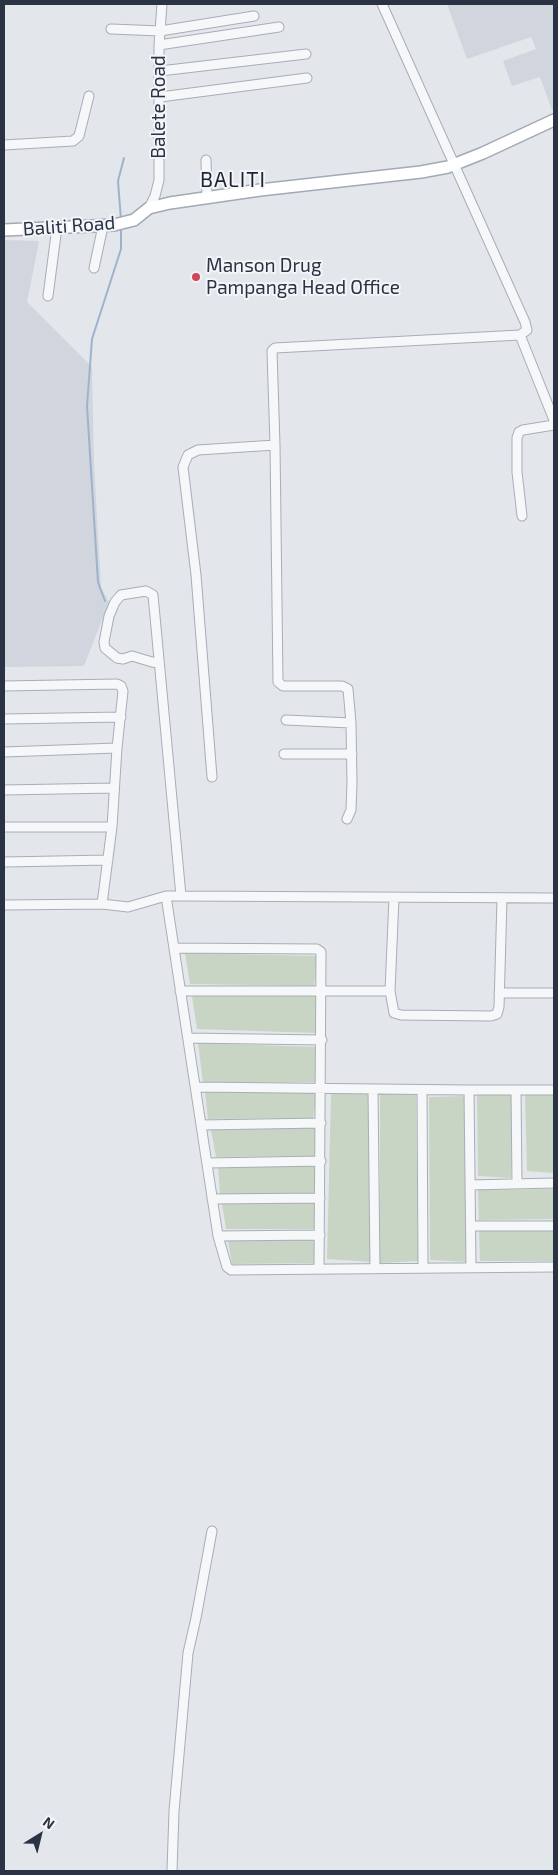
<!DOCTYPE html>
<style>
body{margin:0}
#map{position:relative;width:558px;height:1875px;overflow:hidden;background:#e3e6eb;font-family:"Exo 2",sans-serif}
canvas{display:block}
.frame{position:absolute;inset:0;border:5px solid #2a3344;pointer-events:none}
.north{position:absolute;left:15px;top:1810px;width:50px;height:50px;-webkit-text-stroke:4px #f3f5f8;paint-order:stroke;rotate:36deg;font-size:14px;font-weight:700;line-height:20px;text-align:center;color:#2a3344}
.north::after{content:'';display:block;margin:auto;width:18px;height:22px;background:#2a3344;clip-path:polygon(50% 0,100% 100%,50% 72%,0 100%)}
</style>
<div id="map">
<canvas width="558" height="1875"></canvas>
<div class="frame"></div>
<div class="north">N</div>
</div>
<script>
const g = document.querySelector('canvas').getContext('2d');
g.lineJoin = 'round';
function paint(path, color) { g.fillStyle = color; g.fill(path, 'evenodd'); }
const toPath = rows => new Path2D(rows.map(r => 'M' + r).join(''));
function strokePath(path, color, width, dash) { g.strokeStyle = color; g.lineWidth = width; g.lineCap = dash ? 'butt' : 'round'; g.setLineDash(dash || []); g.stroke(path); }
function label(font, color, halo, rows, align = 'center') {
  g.font = font + ' "Exo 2",sans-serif'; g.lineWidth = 4; g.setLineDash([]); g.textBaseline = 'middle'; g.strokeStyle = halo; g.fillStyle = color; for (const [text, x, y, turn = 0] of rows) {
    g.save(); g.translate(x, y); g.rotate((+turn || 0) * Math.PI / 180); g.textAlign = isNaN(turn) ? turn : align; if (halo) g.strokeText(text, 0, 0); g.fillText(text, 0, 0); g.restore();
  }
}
paint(toPath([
 [447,4,554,4,554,109,552,110,540,77,512,86,503,61,536,49,531,37,467,59],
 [4,240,39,241,27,302,92,367,94,464,101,588,109,602,84,666,4,667]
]), '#d1d5dd');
paint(toPath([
 [185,953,318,956,314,986,190,984],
 [192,996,318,996,315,1033,197,1029],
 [198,1043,315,1047,317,1082,203,1083],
 [205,1092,317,1092,313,1118,208,1119],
 [331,1094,368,1094,371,1262,327,1259],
 [380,1094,416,1095,418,1261,380,1263],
 [477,1094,512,1094,511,1178,478,1176],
 [525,1095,554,1095,554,1173,527,1171],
 [465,1096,468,1262,430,1260,429,1097],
 [317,1128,314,1156,216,1157,211,1130],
 [318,1165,316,1194,220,1194,218,1166],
 [554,1189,554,1219,479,1220,478,1190],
 [317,1201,315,1229,226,1229,222,1204],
 [479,1231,554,1231,554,1261,480,1261],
 [315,1239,314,1263,232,1264,228,1241]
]), '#c8d5c4');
strokePath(toPath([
 [121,220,118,181,124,158],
 [105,601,98,582,87,406,92,339,121,249,121,227]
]), '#9db3cc', 2);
const minor = toPath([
 [111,29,160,31,254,16],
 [159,45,279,27],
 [160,71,306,54],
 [160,97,307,78],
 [4,145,73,141,79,136,89,96],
 [206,160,207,197],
 [149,208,155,196,159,180,159,45,162,4],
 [94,268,103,226],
 [48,296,57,227],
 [520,335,554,420],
 [522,516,517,472,517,438,519,432,523,430,554,425],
 [159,663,152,662,132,656,123,659,117,658,105,648,104,642,109,616,115,602,121,595,146,591,153,595,181,896],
 [4,686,117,684,121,686,123,691,117,748,112,827,102,904],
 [4,719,121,717],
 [286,720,351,723],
 [4,752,117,748],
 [284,754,352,754],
 [212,777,196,575,183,467,188,455,198,450,275,445],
 [4,790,114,788],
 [347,819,351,810,352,783,351,723,348,689,342,686,283,686,278,682,275,445,272,351,275,348,520,335,527,330,525,322,382,4],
 [4,827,112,827],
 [4,862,108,860],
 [166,896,218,1236,227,1267,231,1270,554,1267],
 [394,898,390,991,394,1013,401,1015,491,1016,497,1014,499,1007,502,898],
 [4,905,102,904,128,907,166,896,181,896,554,898],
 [174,948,317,949,321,952,319,1269],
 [180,991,390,991],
 [499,993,554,993],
 [189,1038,322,1040],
 [196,1087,469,1090,471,1267],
 [373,1089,375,1269],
 [422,1090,423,1268],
 [469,1090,554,1090],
 [516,1090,517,1184],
 [201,1125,321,1123],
 [208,1163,321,1161],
 [470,1185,554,1183],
 [212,1199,320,1198],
 [471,1226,554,1226],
 [218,1236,320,1235],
 [172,1871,174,1811,188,1653,196,1618,212,1531]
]);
const major = toPath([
 [4,230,114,225,134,220,149,208,170,203,260,190,421,172,448,167,483,153,554,120]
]);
strokePath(minor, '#a8adb6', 11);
strokePath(major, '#a2aab7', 14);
strokePath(minor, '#f6f7f9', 9);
strokePath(major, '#fff', 11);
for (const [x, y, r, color] of [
 [196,277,5,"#d34559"]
]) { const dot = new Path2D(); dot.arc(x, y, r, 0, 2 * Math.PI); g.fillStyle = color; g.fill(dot); strokePath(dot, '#f3f5f8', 2); }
label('19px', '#2a3344', '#f3f5f8', [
 ["Balete Road",159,107,-90],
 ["Baliti Road",69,226,-4]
]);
label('19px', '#2a3344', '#f3f5f8', [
 ["Manson Drug",206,266],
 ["Pampanga Head Office",206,288]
], 'left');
g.letterSpacing = '1px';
label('21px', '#1c2435', '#f3f5f8', [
 ["BALITI",233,180]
]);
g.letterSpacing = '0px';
</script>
